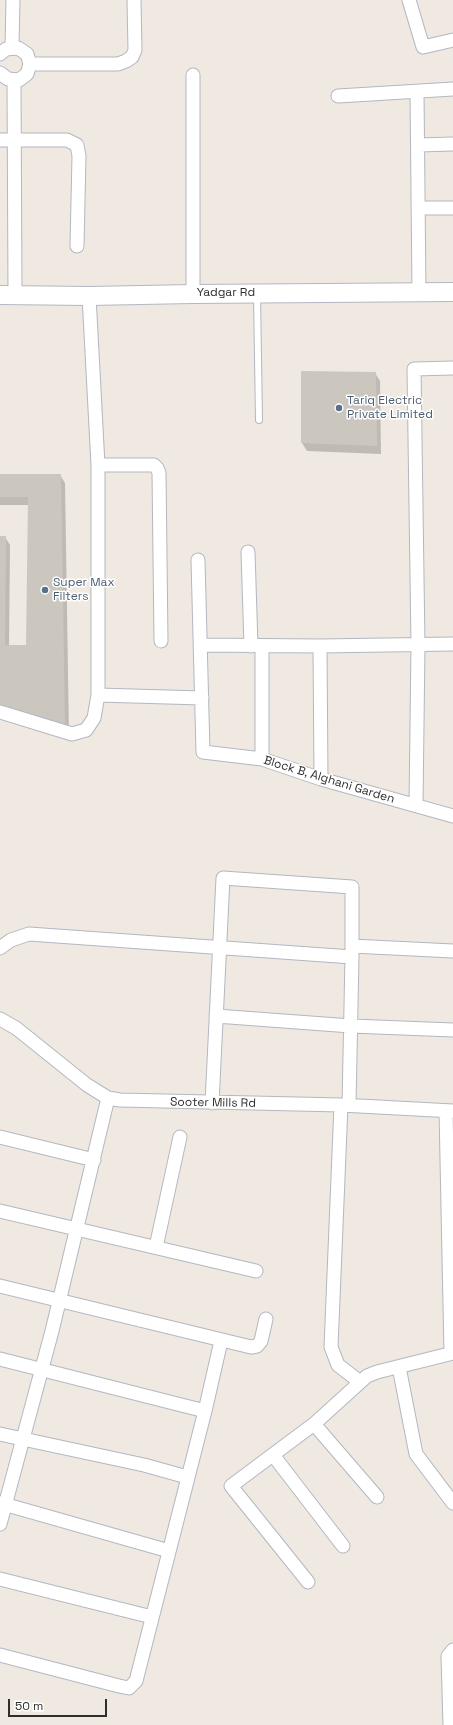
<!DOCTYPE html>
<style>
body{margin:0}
#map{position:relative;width:453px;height:1725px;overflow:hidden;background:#efe9e1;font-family:"Space Grotesk",sans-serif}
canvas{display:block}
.scale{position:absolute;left:8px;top:1699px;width:99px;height:18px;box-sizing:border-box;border:2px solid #2e2e2e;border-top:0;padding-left:5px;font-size:12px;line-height:14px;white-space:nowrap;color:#2e2e2e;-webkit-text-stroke:3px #fff;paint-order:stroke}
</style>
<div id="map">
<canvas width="453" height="1725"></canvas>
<div class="scale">50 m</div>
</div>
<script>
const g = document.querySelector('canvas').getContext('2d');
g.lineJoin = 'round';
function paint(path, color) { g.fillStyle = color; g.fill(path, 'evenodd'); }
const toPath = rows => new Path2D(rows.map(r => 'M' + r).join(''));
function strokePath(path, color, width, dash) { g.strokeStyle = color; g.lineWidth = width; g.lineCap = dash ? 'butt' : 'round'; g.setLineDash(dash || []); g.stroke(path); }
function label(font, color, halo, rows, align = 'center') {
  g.font = font + ' "Space Grotesk",sans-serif'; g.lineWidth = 3; g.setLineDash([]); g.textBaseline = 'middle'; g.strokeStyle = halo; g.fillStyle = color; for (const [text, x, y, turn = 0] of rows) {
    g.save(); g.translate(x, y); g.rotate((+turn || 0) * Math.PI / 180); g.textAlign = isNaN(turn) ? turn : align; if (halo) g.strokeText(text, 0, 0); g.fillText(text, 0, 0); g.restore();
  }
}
paint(toPath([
 [375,373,380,381,381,454,307,451,302,443],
 [0,475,60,475,65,483,69,735,0,713,0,537,5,537,10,545,9,646,27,646,29,505,0,505]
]), '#0003');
paint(toPath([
 [301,371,376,372,377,446,301,443],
 [0,474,61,474,65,728,0,707,0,536,6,536,5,645,26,645,28,497,0,497]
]), '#cbc7bf');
const lane = toPath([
 [257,295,259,420]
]);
const street = toPath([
 [409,0,423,47,453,40],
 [12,47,13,0],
 [0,54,6,49,18,48,27,54,30,64,27,74,19,80,8,79,0,73],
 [30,64,118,64,126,61,132,57,135,50,134,0],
 [193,75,193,294],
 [14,81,15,295],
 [417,92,419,293],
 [338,96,453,89],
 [0,140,67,140,77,145,79,156,77,246],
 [419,145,453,144],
 [418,208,453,208],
 [98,465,154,465,157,468,159,473,161,641],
 [248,552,251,646],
 [198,560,203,752,262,759,321,779,453,816],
 [200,645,320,646,453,644],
 [320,646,321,779],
 [98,695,202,698],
 [0,712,72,734,86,730,94,718,98,695,98,465,89,296],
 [262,759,262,646],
 [416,805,418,645,414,369,453,368],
 [352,946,453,951],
 [0,948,11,940,29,934,352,957,349,1105],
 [216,1016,351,1026,453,1030],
 [0,1019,16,1028,87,1085,108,1098,120,1100,341,1105,453,1111],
 [212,1103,223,878,352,887,352,957],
 [341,1105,331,1347,338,1365,360,1382],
 [446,1111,451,1353],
 [0,1137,94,1160],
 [0,1211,256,1271],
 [156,1247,180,1137],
 [0,1286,251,1347,257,1346,261,1341,266,1319],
 [0,1359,205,1411],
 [399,1367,416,1454,453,1503],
 [314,1424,377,1497],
 [0,1434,144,1465,187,1477],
 [273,1455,343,1546],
 [0,1503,169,1551],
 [0,1524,52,1331,108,1098],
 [0,1579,152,1617],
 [308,1582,231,1486,314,1424,367,1376,377,1372,453,1353],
 [0,1655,119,1686,129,1688,136,1681,205,1411,221,1341],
 [450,1725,448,1656,453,1650]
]);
const secondary = toPath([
 [0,295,89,296,193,294,453,292]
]);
strokePath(lane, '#b4b7c1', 8);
strokePath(street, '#b4b7c1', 15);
strokePath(secondary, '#b4b7c1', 20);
strokePath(lane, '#fff', 6);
strokePath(street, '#fff', 13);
strokePath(secondary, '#fff', 18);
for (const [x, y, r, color] of [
 [339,408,4,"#5c6f8a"],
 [45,590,4,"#5c6f8a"]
]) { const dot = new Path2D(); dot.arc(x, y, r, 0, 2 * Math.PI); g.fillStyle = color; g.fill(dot); strokePath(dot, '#fff', 1.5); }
label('12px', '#2e2e2e', '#fff', [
 ["Yadgar Rd",226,293],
 ["Block B, Alghani Garden",329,780,17],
 ["Sooter Mills Rd",213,1103,1]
]);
label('12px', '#4e5e75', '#fff', [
 ["Tariq Electric",347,401],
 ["Private Limited",347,415],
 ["Super Max",53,583],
 ["Filters",53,597]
], 'left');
</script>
